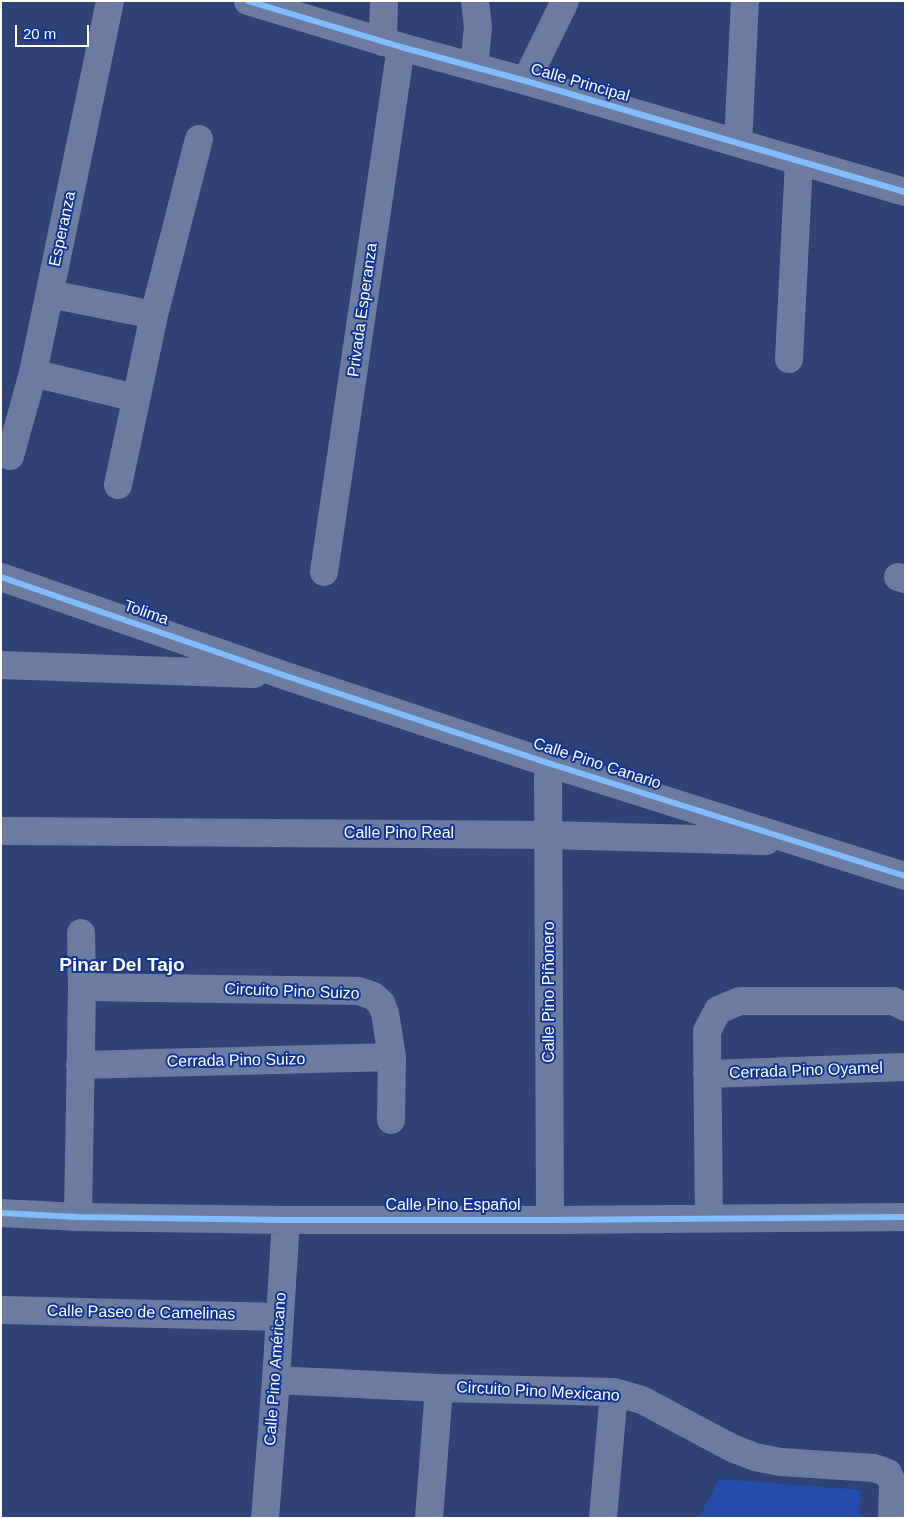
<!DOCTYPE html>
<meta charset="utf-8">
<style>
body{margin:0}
#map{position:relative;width:906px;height:1519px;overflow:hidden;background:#2f4276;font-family:Arial,sans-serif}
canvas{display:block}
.frame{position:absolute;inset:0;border:2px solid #fff;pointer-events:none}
.scale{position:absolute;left:15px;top:25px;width:74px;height:22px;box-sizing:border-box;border:2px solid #fff;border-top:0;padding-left:6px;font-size:15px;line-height:18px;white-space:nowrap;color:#fff;-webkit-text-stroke:4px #113494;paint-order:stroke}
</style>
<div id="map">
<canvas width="906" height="1519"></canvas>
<div class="frame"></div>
<div class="scale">20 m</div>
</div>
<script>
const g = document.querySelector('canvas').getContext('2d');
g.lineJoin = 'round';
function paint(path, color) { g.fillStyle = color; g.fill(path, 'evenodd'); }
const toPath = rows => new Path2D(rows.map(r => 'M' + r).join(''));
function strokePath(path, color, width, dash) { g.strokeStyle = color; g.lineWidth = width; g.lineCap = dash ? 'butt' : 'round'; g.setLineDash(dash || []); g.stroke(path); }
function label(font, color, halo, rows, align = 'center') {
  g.font = font + ' Arial,sans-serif'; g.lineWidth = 4; g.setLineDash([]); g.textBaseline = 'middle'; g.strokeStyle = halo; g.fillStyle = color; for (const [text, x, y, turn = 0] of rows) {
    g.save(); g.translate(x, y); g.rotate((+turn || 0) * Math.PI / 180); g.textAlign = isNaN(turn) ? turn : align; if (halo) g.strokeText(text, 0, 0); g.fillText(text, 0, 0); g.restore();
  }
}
paint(toPath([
 [719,1479,861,1490,859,1518,699,1518]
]), '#244bac');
strokePath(toPath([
 [248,1,401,47,526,81,905,192],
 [383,42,384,1],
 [474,67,478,27,475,1],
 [526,81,565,1],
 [738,143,745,1],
 [50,294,154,315],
 [789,359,799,161],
 [33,373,136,398],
 [10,456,33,373,110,1],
 [118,485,154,315,199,139],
 [324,572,401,47],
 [1,577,283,675,548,763,905,876],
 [898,577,905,579],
 [1,665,254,674],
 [548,763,550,1220],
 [1,831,550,835,766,841],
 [82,987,359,991,373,996,381,1003,385,1013,392,1057,391,1120],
 [80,1065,392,1057],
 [707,1074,905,1067],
 [1,1213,78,1217,286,1220,550,1220,905,1217],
 [78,1217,82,987,81,933],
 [709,1219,707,1031,718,1010,740,1001,893,1001,905,1007],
 [1,1310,280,1317],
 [276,1380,439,1388,614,1392,642,1400,732,1448,755,1457,780,1462,874,1468,888,1473,893,1484,892,1518],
 [265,1518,276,1380,286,1220],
 [429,1518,439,1388],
 [603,1518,614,1392]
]), '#6c7ca1', 28);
strokePath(toPath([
 [248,1,401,47,526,81,905,192],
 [1,577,283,675,548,763,905,876],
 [1,1213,78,1217,286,1220,550,1220,905,1217]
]), '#80bcff', 6);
label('16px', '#fff', '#113494', [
 ["Calle Principal",580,83,16],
 ["Esperanza",63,229,-78],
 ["Privada Esperanza",363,310,-82],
 ["Tolima",146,613,19],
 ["Calle Pino Canario",597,764,18],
 ["Calle Pino Real",399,834],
 ["Circuito Pino Suizo",292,992,2],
 ["Calle Pino Piñonero",550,992,-90],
 ["Cerrada Pino Suizo",236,1061,-1],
 ["Cerrada Pino Oyamel",806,1071,-2],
 ["Calle Pino Español",453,1206],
 ["Calle Paseo de Camelinas",141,1313,1],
 ["Calle Pino Américano",276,1369,-86],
 ["Circuito Pino Mexicano",538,1392,3]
]);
label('bold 19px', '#fff', '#113494', [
 ["Pinar Del Tajo",122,966]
]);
</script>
